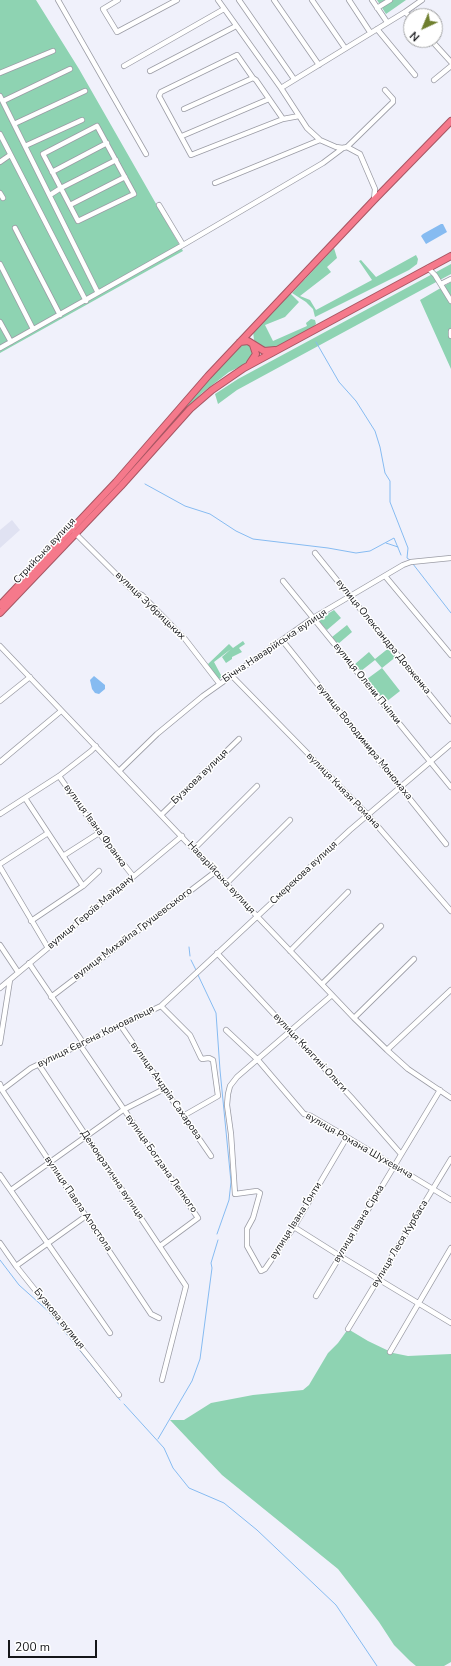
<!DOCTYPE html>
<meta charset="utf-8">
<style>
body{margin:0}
#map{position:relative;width:451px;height:1666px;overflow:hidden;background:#f0f1fb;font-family:"Nunito Sans",sans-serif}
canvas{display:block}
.north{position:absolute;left:403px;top:8px;width:40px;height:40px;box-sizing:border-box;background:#fff;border:1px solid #a1a2a3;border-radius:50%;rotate:224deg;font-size:11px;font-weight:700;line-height:16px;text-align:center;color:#151619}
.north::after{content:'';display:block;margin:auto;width:14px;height:18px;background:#6f7f2e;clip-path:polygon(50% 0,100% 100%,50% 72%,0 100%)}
.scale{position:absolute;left:8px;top:1640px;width:89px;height:18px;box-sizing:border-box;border:2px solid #151619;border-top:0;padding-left:5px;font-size:12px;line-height:14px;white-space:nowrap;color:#151619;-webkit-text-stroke:3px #fff;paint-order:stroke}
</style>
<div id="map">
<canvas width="451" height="1666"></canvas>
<div class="north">N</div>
<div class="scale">200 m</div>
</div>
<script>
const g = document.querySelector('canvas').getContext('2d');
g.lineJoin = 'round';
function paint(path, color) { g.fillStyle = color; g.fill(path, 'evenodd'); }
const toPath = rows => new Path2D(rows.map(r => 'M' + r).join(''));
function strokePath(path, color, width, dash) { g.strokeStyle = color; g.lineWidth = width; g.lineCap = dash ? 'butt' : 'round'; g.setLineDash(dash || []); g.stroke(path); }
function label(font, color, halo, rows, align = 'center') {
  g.font = font + ' "Nunito Sans",sans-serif'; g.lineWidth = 3; g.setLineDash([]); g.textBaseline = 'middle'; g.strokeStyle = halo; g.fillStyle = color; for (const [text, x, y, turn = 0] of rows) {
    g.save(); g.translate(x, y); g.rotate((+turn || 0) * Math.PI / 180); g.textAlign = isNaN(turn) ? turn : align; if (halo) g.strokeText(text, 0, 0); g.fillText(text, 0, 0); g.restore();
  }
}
paint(toPath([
 [12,520,20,530,0,548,0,530]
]), '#e0e2f2');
paint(toPath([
 [0,0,36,0,79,69,183,251,0,353],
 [377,0,406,0,386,14],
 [334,248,337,258,327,267,331,272,300,296,310,300,316,310,372,280,359,261,361,260,376,277,416,255,418,259,417,264,409,270,315,317,313,309,306,302,292,293],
 [451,264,451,274,237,390,218,404,215,394,238,379],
 [451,282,451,369,420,300],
 [289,292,299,302,285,317,265,325,273,341,307,326,306,323,311,319,315,320,316,324,313,327,272,349,262,348,254,340,253,331],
 [243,344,249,344,254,351,250,362,229,372,202,393,36,572,199,390],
 [334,610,341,618,327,630,318,620],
 [347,625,352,632,338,644,332,637],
 [243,641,245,644,239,648,242,652,232,657,232,659,226,663,222,657,231,649,214,662,222,677,218,680,209,667,208,664,229,644,233,648],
 [390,647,397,656,382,668,400,691,386,702,367,679,382,668,375,660,361,671,355,664,369,652,375,659],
 [348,1329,368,1341,393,1353,408,1356,451,1354,451,1662,444,1666,416,1666,410,1661,394,1645,379,1622,338,1569,222,1475,170,1420,184,1420,211,1403,253,1395,303,1390,309,1385,328,1353,338,1343]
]), '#8ed3b2');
paint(toPath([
 [441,224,443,224,447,232,426,244,421,236,423,234],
 [94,676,105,685,105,689,99,694,95,693,92,689,90,680]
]), '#86bbf1');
strokePath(toPath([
 [316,342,339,382,356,401,375,431,380,447,385,473,390,481,390,502,408,548,407,558,410,560],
 [145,484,185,506,210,514,236,531,253,539,328,548,356,553,370,551,394,538,401,555],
 [386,543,398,547],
 [413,564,451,613],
 [189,947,190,956],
 [191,960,196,970],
 [198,975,216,1013,220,1070,231,1182,229,1200,217,1234],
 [0,1260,19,1285,48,1311,120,1400],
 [124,1404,164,1448,173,1468,189,1488,224,1503,257,1530,336,1605,377,1666],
 [158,1439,192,1381,200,1359,212,1268,211,1263,218,1240]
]), '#86bbf1', 1);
const minor = toPath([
 [58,0,146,154],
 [118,0,103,9,117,32,177,0],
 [218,0,281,88,307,128,320,140,336,147,343,148,347,147,360,154,375,189,374,200],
 [239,0,294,79],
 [274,0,319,65],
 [312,0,345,48],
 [349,0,370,32],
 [372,0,387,22],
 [377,8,390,0],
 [405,12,411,18],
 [377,29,415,75],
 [431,40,451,62],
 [124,66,224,9],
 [150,71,236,26],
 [0,73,53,51],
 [253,78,237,55,161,92,159,96,191,155,283,119,299,116],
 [434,80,451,66],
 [281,88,405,12,422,0],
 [0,96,98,293],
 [3,101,70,69],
 [184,109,253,78,256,80,283,119],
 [14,124,85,91],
 [97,126,134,194,78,221,43,154,97,126],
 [0,134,86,301],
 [182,136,269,99],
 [25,146,82,120],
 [347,147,393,102,393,99,385,90],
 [0,162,10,155],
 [52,172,107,143],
 [215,183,320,140],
 [0,193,3,198],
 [50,195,61,188,116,160],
 [70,205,125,177],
 [159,205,183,245],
 [15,228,60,315],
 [0,264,33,329],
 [428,268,435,275,451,301],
 [441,284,451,279],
 [0,322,11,342],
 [451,331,451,336],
 [0,348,183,245,323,163,343,148],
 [75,533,133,591,142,595,185,639,219,683],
 [315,553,451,721],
 [385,576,451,655],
 [283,581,451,787],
 [282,640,446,844],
 [0,646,354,1018,387,1050,408,1069,451,1098],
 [231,675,367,814,451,911],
 [0,701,30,677],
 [0,762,61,711],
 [119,771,157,734,203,696,313,618,403,565,411,562,451,558],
 [59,776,99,833,133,876],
 [25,798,83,886],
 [0,814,59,776,91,751,96,746],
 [161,815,239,739],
 [194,849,257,786],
 [63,856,99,833],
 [0,864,48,833],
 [0,867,48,948],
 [226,884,290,820],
 [31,921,83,886,99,871],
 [0,945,18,972],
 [290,951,348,892],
 [217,953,351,1097,401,1154],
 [29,963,84,1044],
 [322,984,381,926],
 [0,988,182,836],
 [332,995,237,1077,230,1086,228,1094,227,1105,231,1134,235,1194,257,1191,260,1193,253,1218,247,1229,247,1246,261,1271,265,1269,294,1227,347,1137],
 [51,997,215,872],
 [161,1006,190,1035,201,1058,202,1059,209,1058,213,1060,218,1096,183,1116],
 [354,1018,414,959],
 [121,1026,211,1156],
 [226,1030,258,1060,304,1114,311,1116,347,1137,451,1200],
 [0,1043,10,980],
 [80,1045,198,1218,160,1246],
 [387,1050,451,990],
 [39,1065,186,1286,162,1380],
 [0,1084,2,1090,151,1314,159,1318],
 [2,1090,31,1068,161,1006,350,830,451,744],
 [0,1175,110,1333],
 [11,1190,123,1110,164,1089],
 [294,1227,340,1256,451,1323],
 [0,1243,16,1266,119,1395],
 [16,1266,86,1216],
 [316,1296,440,1090],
 [348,1329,451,1159],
 [390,1352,451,1248]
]);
const highway = toPath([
 [240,342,248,341,264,351,275,350],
 [250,363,256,354,253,345],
 [0,605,116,482,208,376,374,200,451,121],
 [0,613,121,486,190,409,212,390,244,368,451,256]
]);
strokePath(minor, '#9b9ca5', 6);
strokePath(highway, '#a75663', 8);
strokePath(minor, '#fff', 4.5);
strokePath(highway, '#f5798b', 6);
label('10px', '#151619', '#fff', [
 ["Стрийська вулиця",45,551,-47],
 ["вулиця Зубрицьких",150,606,44],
 ["вулиця Олександра Довженка",383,637,51],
 ["Бічна Наварійська вулиця",275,646,-34],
 ["вулиця Олени Пчілки",367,684,51],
 ["вулиця Володимира Мономаха",364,742,51],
 ["Бузкова вулиця",200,777,-44],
 ["вулиця Князя Романа",343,791,46],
 ["вулиця Івана Франка",95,826,54],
 ["Смерекова вулиця",304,873,-43],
 ["Наварійська вулиця",221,878,47],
 ["вулиця Героїв Майдану",91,912,-40],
 ["вулиця Михайла Грушевського",133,934,-37],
 ["вулиця Євгена Коновальця",96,1037,-26],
 ["вулиця Княгині Ольги",310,1053,47],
 ["вулиця Андрія Сахарова",166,1091,55],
 ["вулиця Романа Шухевича",359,1146,30],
 ["вулиця Богдана Лепкого",161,1164,55],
 ["Демократична вулиця",112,1175,56],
 ["вулиця Павла Апостола",78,1204,56],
 ["вулиця Івана Ґонти",296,1221,-58],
 ["вулиця Івана Сірка",359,1224,-59],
 ["вулиця Леся Курбаса",400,1244,-59],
 ["Бузкова вулиця",59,1319,51]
]);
</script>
